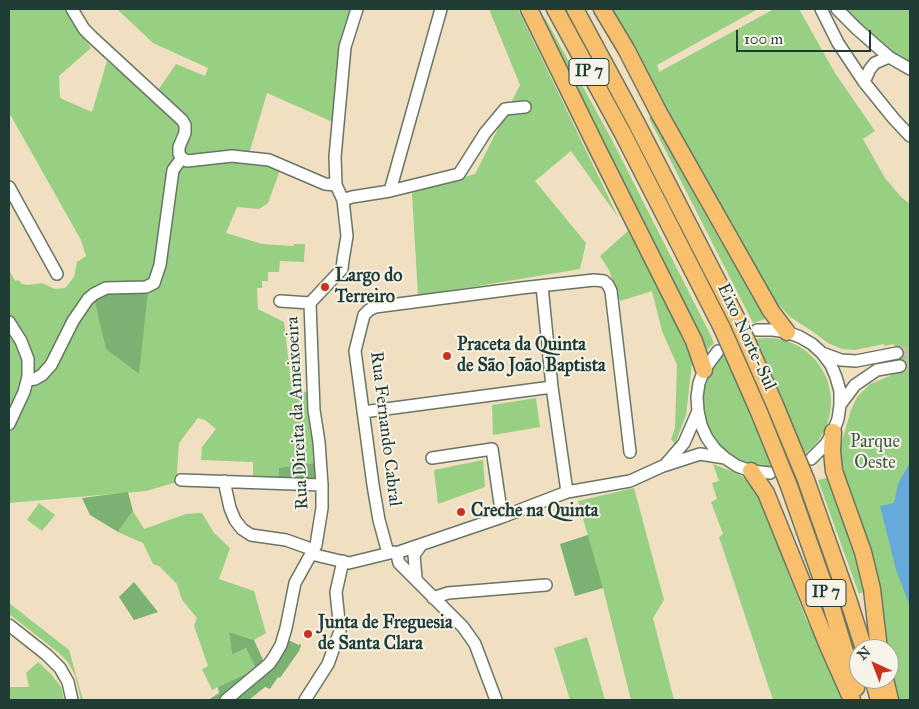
<!DOCTYPE html>
<meta charset="utf-8">
<style>
body{margin:0}
#map{position:relative;width:919px;height:709px;overflow:hidden;background:#f0dfc1;font-family:"IM FELL Great Primer",serif}
canvas{display:block}
.frame{position:absolute;inset:0;border:10px solid #1f3d34;pointer-events:none}
.north{position:absolute;left:849px;top:639px;width:50px;height:50px;box-sizing:border-box;background:#f7f3e8;border:1px solid #a1aaa0;border-radius:50%;rotate:317deg;font-size:14px;font-weight:700;line-height:20px;text-align:center;color:#1f3d34}
.north::after{content:'';display:block;margin:auto;width:18px;height:22px;background:#c8321e;clip-path:polygon(50% 0,100% 100%,50% 72%,0 100%)}
.scale{position:absolute;left:736px;top:30px;width:135px;height:22px;box-sizing:border-box;border:2px solid #1f3d34;border-top:0;padding-left:6px;font-size:15px;line-height:18px;white-space:nowrap;color:#1f3d34;-webkit-text-stroke:4px #f7f3e8;paint-order:stroke}
</style>
<div id="map">
<canvas width="919" height="709"></canvas>
<div class="frame"></div>
<div class="north">N</div>
<div class="scale">100 m</div>
</div>
<script>
const g = document.querySelector('canvas').getContext('2d');
g.lineJoin = 'round';
function paint(path, color) { g.fillStyle = color; g.fill(path, 'evenodd'); }
const toPath = rows => new Path2D(rows.map(r => 'M' + r).join(''));
function strokePath(path, color, width, dash) { g.strokeStyle = color; g.lineWidth = width; g.lineCap = dash ? 'butt' : 'round'; g.setLineDash(dash || []); g.stroke(path); }
function label(font, color, halo, rows, align = 'center') {
  g.font = font + ' "IM FELL Great Primer",serif'; g.lineWidth = 4; g.setLineDash([]); g.textBaseline = 'middle'; g.strokeStyle = halo; g.fillStyle = color; for (const [text, x, y, turn = 0] of rows) {
    g.save(); g.translate(x, y); g.rotate((+turn || 0) * Math.PI / 180); g.textAlign = isNaN(turn) ? turn : align; if (halo) g.strokeText(text, 0, 0); g.fillText(text, 0, 0); g.restore();
  }
}
paint(toPath([
 [9,9,64,9,91,48,59,76,60,97,62,99,92,112,107,61,152,99,176,64,205,76,208,68,153,43,117,9,351,9,342,48,335,123,267,93,249,154,251,161,280,170,268,203,259,209,237,207,226,233,262,244,294,246,294,244,305,244,304,262,280,261,279,272,268,272,268,281,262,281,262,288,257,288,258,309,284,322,292,391,310,392,317,463,279,479,253,477,253,462,201,460,202,447,216,429,205,420,198,418,179,443,177,473,180,481,146,491,9,503,9,270,15,281,18,280,22,284,28,285,42,283,55,289,65,288,74,277,77,262,86,256,81,240,11,116,9,117],
 [95,297,139,374,107,349],
 [489,9,518,9,618,217,571,151,535,181,586,243,580,269,418,296,412,193,475,174,520,85],
 [611,9,758,9,657,65,659,72,774,9,799,9,835,73,875,131,863,139,885,178,901,197,910,204,910,700,893,700,889,679,889,649,883,649,839,473,844,471,840,454,842,441,851,410,857,397,870,384,890,376,890,374,900,372,894,344,885,346,884,344,855,350,842,349,828,343,812,331,790,317,780,306,778,307],
 [844,9,910,9,910,73],
 [545,18,611,138,710,334,714,343,707,350,600,144,541,20],
 [652,116,701,207,765,319,753,323,649,118],
 [628,231,672,316,687,349,692,363,686,415,675,444,671,439,675,428,677,365,662,331,652,291,620,301,609,270,600,256],
 '703 402a64 64 0 1 1 128 0a64 64 0 1 1-128 0Z',
 [536,398,540,427,493,435,492,405],
 [483,460,485,487,438,504,434,470],
 [713,464,739,474,752,485,757,492,806,619,838,682,843,700,773,700,719,537,723,534,711,502,717,499,712,483,719,481],
 [827,478,857,563,863,592,859,594,818,480],
 [634,488,664,600,653,618,674,700,631,700,603,588,578,501],
 [39,503,55,515,42,531,27,520],
 [133,511,144,529,186,514,202,513,214,533,230,548,219,579,254,591,266,633,254,640,229,632,232,655,246,648,256,669,212,690,202,669,208,666,194,626,197,618,182,600,177,584,159,566,153,564,143,543,118,532],
 [9,603,69,650,83,700,81,700,75,675,68,662,59,653,9,614],
 [587,637,605,700,570,700,554,648],
 [38,662,51,674,61,687,64,700,9,700,9,687,29,687,26,673]
]), '#97d083');
paint(toPath([
 [141,288,148,291,139,374,106,349,94,297],
 [317,463,318,482,279,479,279,468],
 [128,492,133,511,118,532,90,515,82,498],
 [588,535,603,588,575,596,560,544],
 [134,582,158,612,134,620,119,597],
 [229,632,254,640,265,664,288,640,299,645,301,644,301,646,299,651,280,678,278,677,270,689,265,687,249,700,208,700,219,693,218,687,256,669,246,648,232,655]
]), '#79b271');
paint(toPath([
 [910,462,910,606,896,570,880,506,894,503,898,484]
]), '#66aadb');
strokePath(toPath([
 [897,353,910,350],
 [900,366,910,364]
]), '#c6bfa5', 11, [11, 5.5]);
const minor = toPath([
 [72,9,84,29,92,37,182,120,185,125,185,133,179,147,179,154,182,158,187,161,232,156,269,160,325,184,336,185],
 [821,9,838,43,864,82,894,119,910,136],
 [837,9,857,29,889,57,910,69],
 [864,82,870,69,875,63,889,57],
 [9,187,57,274],
 [390,191,459,174,485,133,505,109,525,107],
 [343,200,352,197,390,191,441,9],
 [542,286,552,387,567,492],
 [280,301,310,303],
 [310,303,342,269,343,260,347,236,343,200,336,185,335,157,345,47,357,9],
 [9,322,21,341,28,359,28,377,24,392,9,424],
 [757,330,773,330,787,332,800,337,812,344,822,353,831,365,836,377,840,391,840,405,838,419,833,432,826,444,811,459],
 [718,351,704,370,699,383,697,397,698,411,701,425,707,438,715,449,725,458,737,466,751,471,770,473],
 [822,353,841,360,856,361,897,353],
 [27,380,35,379,42,375,51,365,73,321,88,299,94,294,106,288,146,287,154,283,160,265,173,170,182,158],
 [840,405,855,385,877,370,900,366],
 [363,412,552,387],
 [432,458,492,449,502,517],
 [665,465,684,443,698,411],
 [181,480,322,485],
 [224,481,230,508,235,520,242,529,251,535,286,540,314,550],
 [388,553,379,520,373,485,355,351,364,315,369,310,375,307,521,288,594,280,604,281,608,285,611,291,630,452],
 [311,554,349,563,394,552],
 [416,578,414,555,422,544],
 [433,598,448,593,546,585],
 [9,625,47,655,60,668,68,682,72,700],
 [226,700,269,664,274,657,281,645,286,628,295,583,316,545,322,508,322,485,319,442,314,410,310,303],
 [305,700,328,664,340,631,336,592,343,561],
 [496,700,475,644,463,627,399,563,397,555,399,552,502,517,567,492,630,481,663,466,700,454,725,458]
]);
const highway = toPath([
 [529,9,596,146,694,341,704,370],
 [555,9,622,132,722,328],
 [575,9,637,124,738,321],
 [602,9,626,49,659,113,771,311,787,332],
 [833,432,832,451,834,471,863,552,872,589,879,649],
 [751,471,766,493,828,646,852,700],
 [806,480,848,599,864,649],
 [789,486,831,605,856,688],
 [873,679,879,700],
 [885,679,890,700]
]);
strokePath(minor, '#687665', 14);
strokePath(highway, '#687665', 19);
strokePath(minor, '#fff', 11);
strokePath(highway, '#f8bf6c', 16);
const highwayBridge = toPath([
 [738,321,775,405,806,480],
 [722,328,759,412,789,486]
]);
strokePath(highwayBridge, '#687665', 19, []);
strokePath(highwayBridge, '#f8bf6c', 16);
for (const [x, y, r, color] of [
 [325,287,5,"#c8321e"],
 [447,356,5,"#c8321e"],
 [461,512,5,"#c8321e"],
 [308,634,5,"#c8321e"]
]) { const dot = new Path2D(); dot.arc(x, y, r, 0, 2 * Math.PI); g.fillStyle = color; g.fill(dot); strokePath(dot, '#f7f3e8', 2); }
for (const [x, y, w] of [
 [589,72,40],
 [826,593,40]
]) { const box = new Path2D(); box.roundRect(x - w / 2, y - 13.5, w, 27, 4); g.fillStyle = '#f7f3e8'; g.fill(box); strokePath(box, '#1f3d34', 1); }
label('bold 16px', '#1f3d34', null, [
 ["IP 7",589,72],
 ["IP 7",826,593]
]);
label('bold 18px', '#1f3d34', '#f7f3e8', [
 ["Largo do",335,277],
 ["Terreiro",335,298],
 ["Praceta da Quinta",457,346],
 ["de São João Baptista",457,367],
 ["Creche na Quinta",471,512],
 ["Junta de Freguesia",318,624],
 ["de Santa Clara",318,645]
], 'left');
label('18px', '#1f3d34', '#f7f3e8', [
 ["Eixo Norte-Sul",746,337,65],
 ["Rua Direita da Ameixoeira",298,413,-93],
 ["Rua Fernando Cabral",385,429,83]
]);
label('18px', '#375a44', '#f7f3e8', [
 ["Parque",875,443],
 ["Oeste",875,464]
]);
</script>
